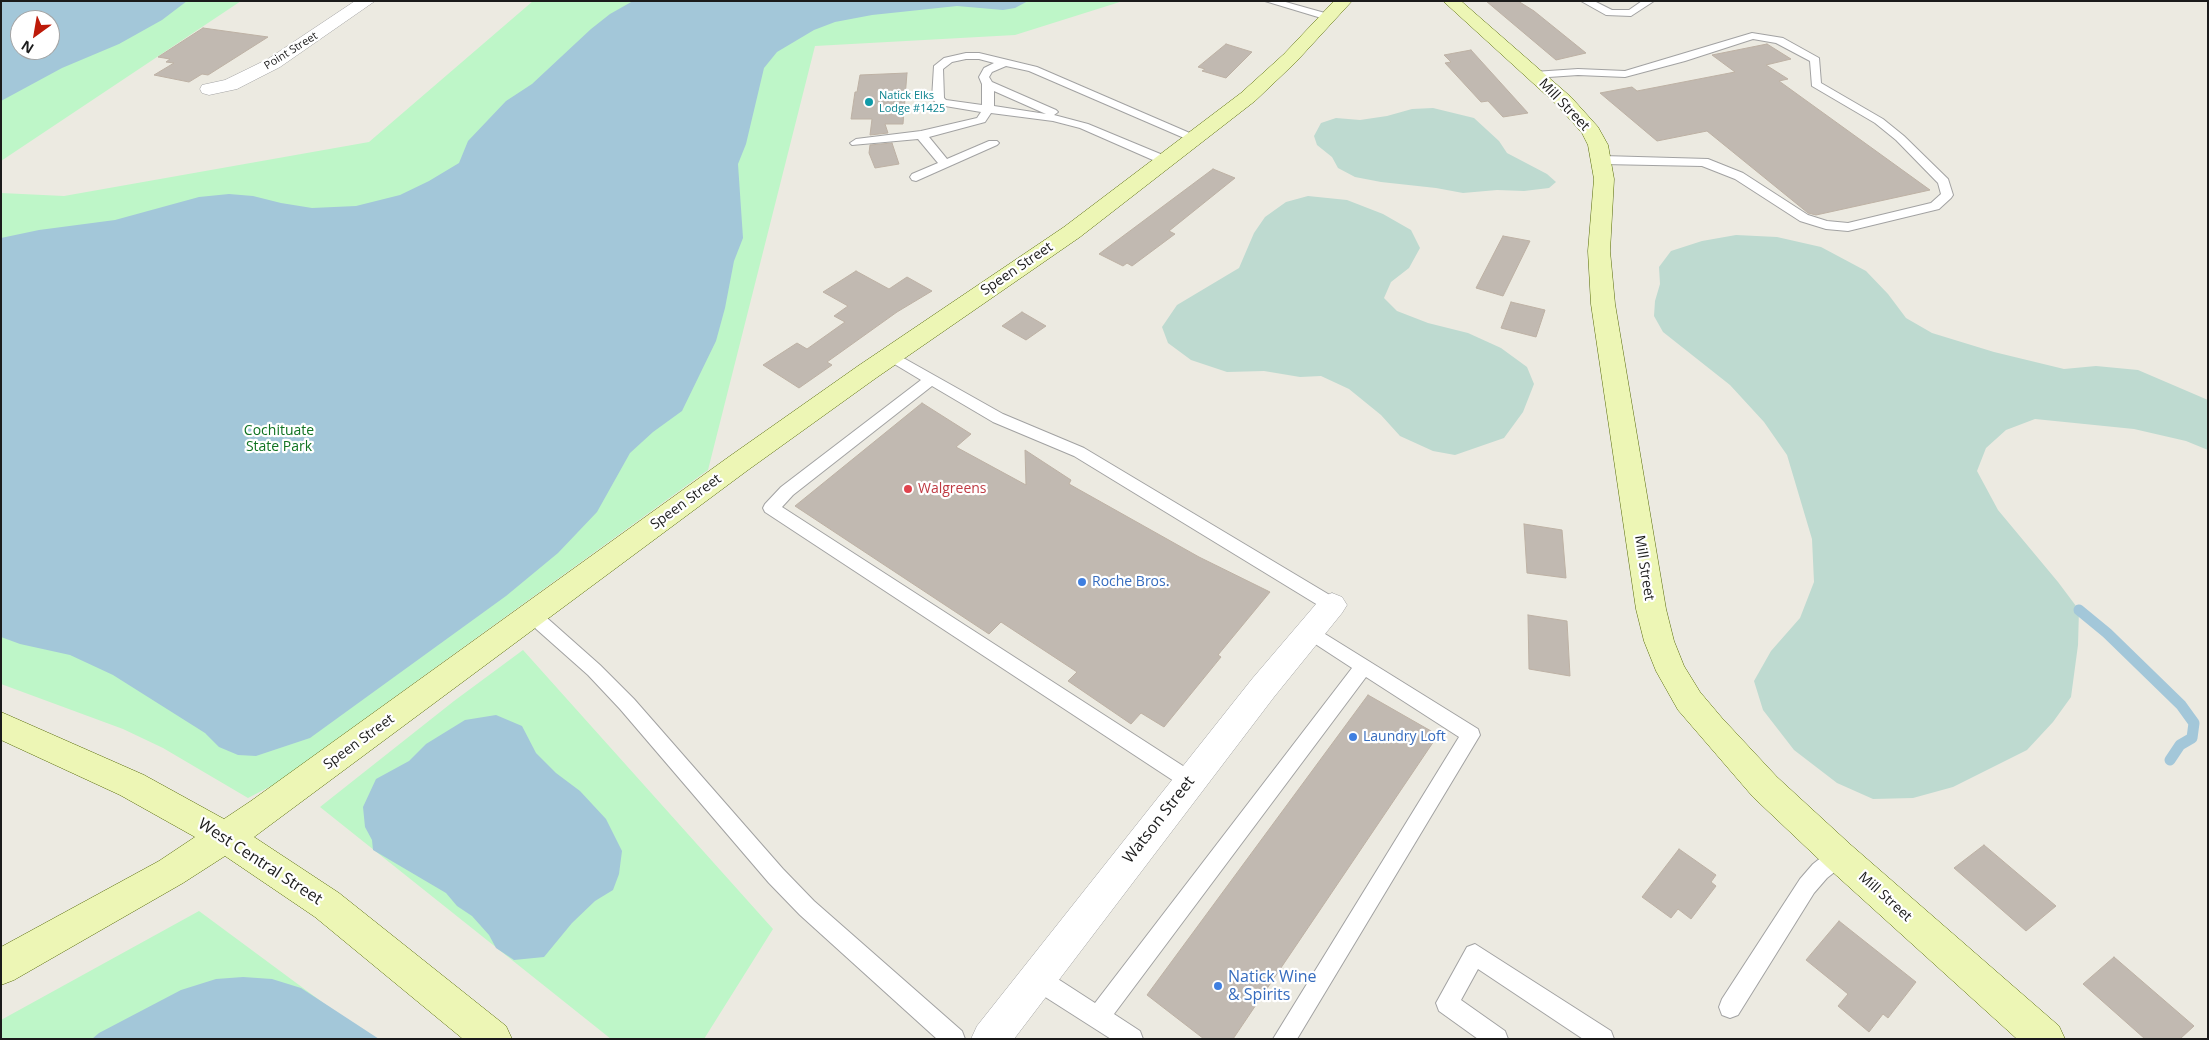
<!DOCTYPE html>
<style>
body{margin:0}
#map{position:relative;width:2209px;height:1040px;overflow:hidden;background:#eceae1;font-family:"Open Sans",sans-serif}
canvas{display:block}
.frame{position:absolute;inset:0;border:2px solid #1b1b1b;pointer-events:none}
.north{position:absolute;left:10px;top:10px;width:50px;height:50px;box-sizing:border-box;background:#fff;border:1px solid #a4a4a4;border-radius:50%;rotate:212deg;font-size:14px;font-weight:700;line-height:20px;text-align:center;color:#1b1b1b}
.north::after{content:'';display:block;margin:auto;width:18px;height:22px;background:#bd1a09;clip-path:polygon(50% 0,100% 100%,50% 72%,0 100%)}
</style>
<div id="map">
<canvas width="2209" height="1040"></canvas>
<div class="frame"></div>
<div class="north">N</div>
</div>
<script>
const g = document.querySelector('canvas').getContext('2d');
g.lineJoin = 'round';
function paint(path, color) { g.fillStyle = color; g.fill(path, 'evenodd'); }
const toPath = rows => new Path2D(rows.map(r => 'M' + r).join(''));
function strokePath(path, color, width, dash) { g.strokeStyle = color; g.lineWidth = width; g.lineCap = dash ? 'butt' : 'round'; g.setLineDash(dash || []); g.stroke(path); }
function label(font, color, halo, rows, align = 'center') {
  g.font = font + ' "Open Sans",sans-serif'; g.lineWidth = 4.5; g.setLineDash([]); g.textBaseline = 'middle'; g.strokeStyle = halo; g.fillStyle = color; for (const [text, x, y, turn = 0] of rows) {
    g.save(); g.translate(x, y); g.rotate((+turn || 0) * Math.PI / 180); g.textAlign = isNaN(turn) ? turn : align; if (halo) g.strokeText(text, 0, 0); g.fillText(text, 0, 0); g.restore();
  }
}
paint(toPath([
 [1433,108,1474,118,1499,141,1507,153,1547,174,1556,182,1549,188,1524,191,1497,190,1463,193,1436,188,1381,182,1355,177,1338,168,1332,157,1317,145,1314,136,1321,123,1336,118,1360,120,1387,116,1412,109],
 [1308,196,1347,200,1383,214,1411,230,1420,248,1409,268,1391,282,1384,298,1397,311,1428,323,1468,333,1501,348,1527,367,1534,384,1523,412,1504,438,1455,455,1433,451,1400,436,1381,415,1349,389,1321,376,1300,377,1264,371,1227,372,1191,360,1168,343,1162,327,1177,305,1239,268,1254,233,1265,217,1286,202],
 [1736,235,1777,237,1821,247,1866,271,1888,294,1906,318,1932,333,1994,352,2064,369,2096,366,2138,370,2208,400,2208,450,2186,441,2134,429,2035,419,2006,430,1986,448,1977,471,1998,510,2058,582,2079,610,2078,645,2071,697,2053,722,2027,750,1953,787,1913,798,1873,799,1837,783,1794,750,1763,710,1754,681,1771,651,1800,618,1814,582,1812,539,1787,455,1764,422,1730,385,1663,332,1654,316,1655,301,1660,284,1659,267,1671,251,1702,241]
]), '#bedad0');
paint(toPath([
 [1,1,241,1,1,161],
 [20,20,50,20,50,50,20,50],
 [533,1,1123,1,1015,35,815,46,708,470,273,785,248,798,163,748,123,729,1,684,1,193,64,196,369,142],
 [523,650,773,929,704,1039,611,1039,320,807,454,701],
 [199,911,372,1039,1,1039,1,1020]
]), '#bef6c8');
paint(toPath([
 [1,1,187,1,162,20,119,44,62,68,1,101],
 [20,20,50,20,50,50,20,50],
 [633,1,1028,1,1015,8,1003,10,957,6,872,15,835,22,814,30,777,52,764,68,746,144,738,164,743,238,734,261,725,308,716,341,682,411,653,432,630,453,597,512,558,553,506,596,310,738,256,756,238,755,219,747,205,733,113,675,70,655,20,644,1,637,1,238,39,230,115,220,199,197,229,194,253,196,281,203,312,208,356,206,400,195,429,181,459,163,468,141,506,101,532,84,591,29,610,14],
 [496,715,522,726,536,753,556,773,580,791,606,819,622,851,619,874,613,890,595,901,572,923,544,957,514,960,496,948,489,935,472,916,457,906,446,893,373,850,372,840,365,827,363,807,376,779,409,761,426,744,465,720],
 [243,977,272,979,301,988,379,1039,92,1039,99,1033,181,990,216,979]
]), '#a3c7d9');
strokePath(toPath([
 [2079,610,2107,633,2181,705,2194,723,2192,738,2180,745,2170,760]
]), '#a3c7d9', 11);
const building = toPath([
 [1486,1,1518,1,1534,11,1586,53,1556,60,1486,1],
 [203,28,268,37,208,75,202,74,189,82,154,75,174,63,166,62,170,59,158,57,203,28],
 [1226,44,1252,52,1226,78,1202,71,1205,69,1198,67,1226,44],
 [1767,44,1791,59,1766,65,1788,79,1779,81,1930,190,1816,215,1808,213,1707,131,1657,141,1600,93,1632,87,1637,91,1735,72,1712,55,1767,44],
 [1471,50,1528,113,1503,117,1488,101,1481,102,1445,63,1451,62,1444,55,1471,50],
 [907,73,903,124,885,124,888,133,870,135,872,119,851,119,855,92,857,92,860,75,907,73],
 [892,143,899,164,875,168,869,153,870,145,892,143],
 [1213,169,1235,178,1169,231,1175,234,1132,266,1127,263,1123,266,1099,254,1213,169],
 [1503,236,1530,241,1503,296,1476,288,1503,236],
 [856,271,889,289,907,277,932,291,897,312,827,362,832,365,799,388,763,365,797,343,807,349,845,322,834,316,848,306,823,292,856,271],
 [1511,302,1545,310,1536,337,1501,328,1511,302],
 [1022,312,1046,326,1026,340,1002,326,1022,312],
 [922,403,971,434,956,447,1026,485,1025,450,1071,480,1069,484,1199,557,1270,592,1218,655,1221,657,1164,727,1141,713,1131,724,1068,681,1077,672,1001,622,989,634,795,506,922,403],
 [1524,524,1562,530,1566,578,1527,573,1524,524],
 [1528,615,1567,621,1570,676,1529,669,1528,615],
 [1368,695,1438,735,1233,1039,1204,1039,1147,995,1368,695],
 [1984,845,2056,906,2026,931,1954,868,1984,845],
 [1679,849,1716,875,1711,882,1716,886,1691,919,1678,909,1671,918,1642,897,1679,849],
 [1839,921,1916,982,1888,1018,1883,1014,1869,1032,1838,1006,1848,994,1806,960,1839,921],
 [2114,957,2194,1026,2180,1039,2145,1039,2083,984,2114,957]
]);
paint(building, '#c1b9b1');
strokePath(building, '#bdb1a4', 1);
const lane = toPath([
 [1265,1,1282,1,1332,15,1333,17,1328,20,1265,1],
 [1581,1,1594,1,1612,10,1629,10,1642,1,1654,1,1631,16,1606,15,1581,1],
 [1752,33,1783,38,1819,58,1821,83,1883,119,1904,136,1948,179,1953,195,1951,198,1939,209,1848,231,1826,229,1800,221,1735,179,1702,166,1603,164,1597,160,1603,156,1708,159,1743,173,1808,215,1827,221,1848,223,1931,203,1941,194,1938,183,1896,140,1875,123,1812,86,1810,61,1776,43,1753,39,1685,61,1625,77,1578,75,1534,78,1529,75,1534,72,1578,69,1625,71,1752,33],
 [966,53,979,53,1037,67,1199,137,1201,139,1199,141,1191,141,1029,71,1006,66,992,72,989,77,992,82,1056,110,1058,112,1054,115,1088,124,1170,158,1172,161,1170,164,1162,164,1080,128,1053,121,991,113,985,122,929,137,947,159,989,141,997,141,999,143,997,145,916,181,912,180,910,177,912,174,938,163,918,139,852,145,850,143,856,139,921,131,977,118,981,112,939,105,932,99,934,66,944,58,966,53],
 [966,59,979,59,994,63,984,68,979,77,982,84,982,105,946,100,944,98,943,69,952,62,966,59],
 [994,91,1046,114,994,106,994,91],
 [891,351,1003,414,1084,448,1338,600,1341,605,1338,610,1332,612,1326,610,1074,456,993,422,932,386,793,495,782,507,1197,775,1200,781,1197,787,1190,790,1183,787,765,512,763,508,765,504,781,487,921,380,886,359,884,356,886,353,891,351],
 [532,608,538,610,600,665,634,699,783,869,814,901,962,1031,965,1039,937,1039,800,915,769,883,620,709,588,675,526,620,523,615,526,610,532,608],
 [1309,624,1478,729,1480,735,1297,1039,1273,1039,1459,737,1366,677,1114,1014,1140,1031,1143,1039,1111,1039,1028,986,1025,978,1028,970,1036,967,1044,970,1095,1003,1352,668,1303,636,1300,631,1303,626,1309,624],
 [1839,847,1846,849,1849,856,1846,863,1827,878,1814,893,1738,1015,1730,1018,1722,1015,1719,1007,1722,999,1800,879,1813,864,1832,849,1839,847],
 [1475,944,1611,1031,1614,1039,1583,1039,1478,969,1461,1000,1505,1031,1508,1039,1478,1039,1439,1011,1436,1003,1467,947,1475,944]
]);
const street = toPath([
 [355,1,375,1,280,67,237,89,209,95,202,93,200,89,202,85,225,80,268,59,355,1],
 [1332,593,1342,597,1347,605,1342,613,1274,697,1014,1039,971,1039,977,1026,1252,679,1322,597,1332,593]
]);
const secondary = toPath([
 [1334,1,1352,1,1296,62,1255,101,1080,237,876,378,748,470,254,837,339,893,506,1026,512,1039,463,1039,315,917,225,856,183,883,14,980,1,985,1,947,159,861,195,837,120,795,1,740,1,712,144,775,224,819,251,801,730,456,858,366,1064,227,1241,93,1284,54,1334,1],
 [1443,1,1461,1,1571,97,1598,127,1608,145,1614,179,1610,251,1615,304,1666,609,1674,641,1684,666,1700,692,1722,718,1777,777,1851,845,2059,1026,2065,1039,2017,1039,1827,867,1753,797,1678,710,1656,671,1644,641,1636,609,1591,304,1588,251,1594,179,1588,145,1582,133,1557,105,1443,1]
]);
strokePath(lane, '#a2a2a2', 2);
strokePath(street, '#a2a2a2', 1);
strokePath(secondary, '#576b09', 1);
paint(lane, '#fff');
paint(street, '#fff');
paint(secondary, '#edf6b5');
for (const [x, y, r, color] of [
 [869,102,5,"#0f9aa8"],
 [908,489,5,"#e0444e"],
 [1082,582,5,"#3f7fe0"],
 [1353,737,5,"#3f7fe0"],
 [1218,986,5,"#3f7fe0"]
]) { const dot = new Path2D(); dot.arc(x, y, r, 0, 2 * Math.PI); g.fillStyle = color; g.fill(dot); strokePath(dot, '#fff', 2); }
label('11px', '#1b1b1b', '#fff', [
 ["Point Street",291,51,-32]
]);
label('11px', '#0d838f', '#fff', [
 ["Natick Elks",879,96],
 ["Lodge #1425",879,109]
], 'left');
label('14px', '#1b1b1b', '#fff', [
 ["Mill Street",1564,105,46],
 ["Speen Street",1017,269,-34],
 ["Speen Street",686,502,-36],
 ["Mill Street",1644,568,81],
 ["Speen Street",359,742,-36],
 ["Mill Street",1885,897,42]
]);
label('14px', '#107321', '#fff', [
 ["Cochituate",279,431],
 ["State Park",279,447]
]);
label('14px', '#be3a42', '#fff', [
 ["Walgreens",918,489]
], 'left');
label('14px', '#366cbe', '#fff', [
 ["Roche Bros.",1092,582],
 ["Laundry Loft",1363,737]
], 'left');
label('16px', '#1b1b1b', '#fff', [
 ["Watson Street",1159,820,-52],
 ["West Central Street",260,862,33]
]);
label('16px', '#366cbe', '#fff', [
 ["Natick Wine",1228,977],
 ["& Spirits",1228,995]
], 'left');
</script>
